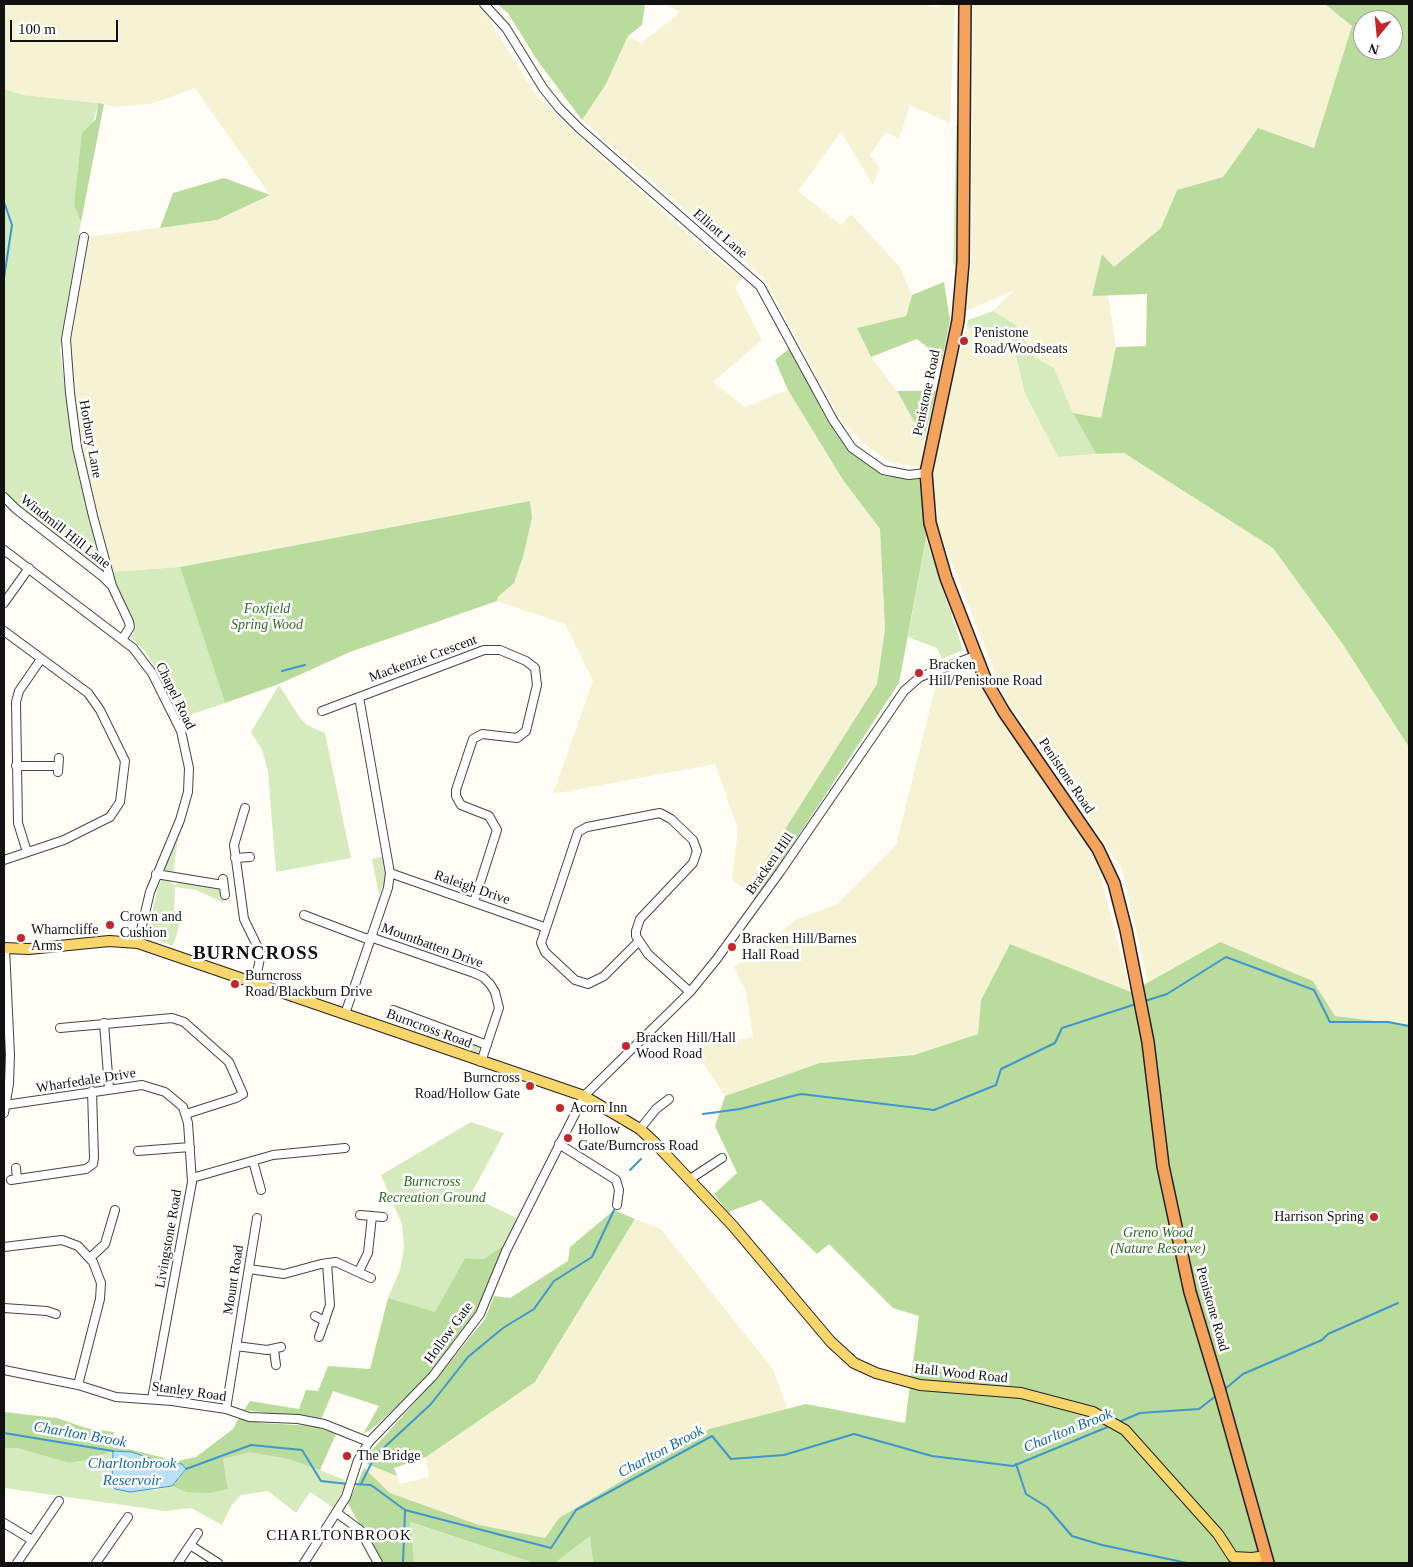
<!DOCTYPE html>
<style>
body{margin:0}
#map{position:relative;width:1413px;height:1567px;overflow:hidden;background:#fffdf5;font-family:Georgia,serif}
canvas{display:block}
.frame{position:absolute;inset:0;border:5px solid #111;pointer-events:none}
.north{position:absolute;left:1353px;top:10px;width:50px;height:50px;box-sizing:border-box;background:#fff;border:1px solid #a0a0a0;border-radius:50%;rotate:197deg;font-size:14px;font-weight:700;line-height:20px;text-align:center;color:#111}
.north::after{content:'';display:block;margin:auto;width:18px;height:22px;background:#c4262e;clip-path:polygon(50% 0,100% 100%,50% 72%,0 100%)}
.scale{position:absolute;left:10px;top:20px;width:108px;height:22px;box-sizing:border-box;border:2px solid #111;border-top:0;padding-left:6px;font-size:15px;line-height:18px;white-space:nowrap;color:#111;-webkit-text-stroke:4px #fff;paint-order:stroke}
</style>
<div id="map">
<canvas width="1413" height="1567"></canvas>
<div class="frame"></div>
<div class="north">N</div>
<div class="scale">100 m</div>
</div>
<script>
const g = document.querySelector('canvas').getContext('2d');
g.lineJoin = 'round';
function paint(path, color) { g.fillStyle = color; g.fill(path, 'evenodd'); }
const toPath = rows => new Path2D(rows.map(r => 'M' + r).join(''));
function strokePath(path, color, width, dash) { g.strokeStyle = color; g.lineWidth = width; g.lineCap = dash ? 'butt' : 'round'; g.setLineDash(dash || []); g.stroke(path); }
function label(font, color, halo, rows, align = 'center') {
  g.font = font + ' Georgia,serif'; g.lineWidth = 5; g.setLineDash([]); g.textBaseline = 'middle'; g.strokeStyle = halo; g.fillStyle = color; for (const [text, x, y, turn = 0] of rows) {
    g.save(); g.translate(x, y); g.rotate((+turn || 0) * Math.PI / 180); g.textAlign = isNaN(turn) ? turn : align; if (halo) g.strokeText(text, 0, 0); g.fillText(text, 0, 0); g.restore();
  }
}
paint(toPath([
 [4,4,476,4,482,8,533,91,572,130,709,253,743,278,735,287,762,340,713,382,745,407,788,390,843,480,880,529,885,629,877,684,746,891,732,879,738,829,715,764,553,794,593,681,565,624,497,601,498,597,514,583,523,557,532,518,530,501,180,567,110,572,76,430,68,355,88,237,217,220,270,195,195,88,151,104,116,107,98,103,23,95,4,89],
 [665,4,925,4,933,7,955,4,950,123,910,105,899,139,886,132,870,155,879,167,873,185,841,132,798,191,841,225,851,214,900,267,912,295,906,316,857,328,871,357,897,391,924,439,920,467,889,462,862,442,841,421,764,278,582,120,606,84,628,36,641,43,676,16,679,11],
 [973,4,1328,4,1352,26,1314,148,1258,128,1223,177,1177,190,1161,228,1114,267,1102,254,1092,295,1108,295,1116,347,1101,418,1073,413,1054,368,1035,357,1016,325,993,311,1014,290,964,312,971,266],
 [967,327,1011,335,1025,394,1058,457,1124,453,1273,548,1345,646,1409,747,1409,1025,1335,1016,1313,981,1220,942,1148,982,1122,869,1004,696,938,528,933,490,933,466,955,367],
 [952,674,976,681,1096,860,1131,992,1010,944,981,1000,978,1034,918,1054,820,1063,725,1096,693,1048,753,1037,746,992,734,967,796,920,837,904,896,845,937,680],
 [635,1219,661,1229,773,1369,788,1410,709,1429,559,1518,545,1538,481,1526,390,1493,364,1468,367,1464,397,1476,400,1484,429,1477,426,1457,535,1382]
]), '#f6f3d4');
paint(toPath([
 [4,89,23,95,98,103,74,204,81,222,60,349,72,443,103,572,10,500,4,492],
 [956,125,959,125,956,267,953,263],
 [993,311,1016,325,1035,357,1054,368,1073,413,1096,454,1058,457,1025,394,1011,335,967,327,968,320],
 [926,538,963,650,942,659,937,648,908,637],
 [180,567,225,703,183,717,146,652,131,638,136,627,110,572],
 [279,685,300,718,307,725,325,733,351,858,276,872,268,771,262,750,251,732],
 [178,839,173,873,165,871,164,866],
 [384,856,386,879,379,895,372,859],
 [163,877,171,880,172,884,175,885,181,882,217,887,221,889,224,903,196,890,175,887,174,911,183,913,173,946,151,937,148,931,158,887],
 [385,1012,479,1046,480,1054,383,1019],
 [471,1122,504,1133,470,1196,517,1218,504,1245,484,1259,465,1258,435,1313,388,1298,400,1270,404,1248,402,1224,381,1175],
 [4,1448,17,1448,69,1463,87,1460,113,1451,112,1484,155,1490,172,1486,186,1492,228,1489,223,1459,250,1451,288,1459,320,1470,345,1480,344,1488,334,1508,310,1492,296,1513,268,1491,241,1495,231,1506,222,1525,191,1508,165,1511,4,1488],
 [409,1522,534,1563,414,1563],
 [590,1536,593,1563,555,1563]
]), '#d5ebbd');
paint(toPath([
 [497,4,645,4,642,25,628,36,606,84,582,120,537,60,508,13],
 [1325,4,1409,4,1409,747,1342,643,1273,548,1124,453,1096,454,1073,413,1101,418,1116,347,1146,346,1147,294,1092,296,1102,254,1114,267,1161,228,1177,190,1223,177,1258,128,1314,148,1352,26],
 [1363,20,1393,20,1393,50,1363,50],
 [98,103,104,104,81,222,74,205,82,133,96,119],
 [224,178,270,195,217,220,160,228,173,193],
 [944,282,950,321,942,359,917,339,871,357,857,328,906,316,912,295],
 [790,348,827,420,851,451,884,476,919,479,926,538,899,683,756,900,746,891,877,684,885,629,880,529,843,480,788,390,775,360],
 [897,391,936,391,924,439],
 [530,501,532,518,523,557,514,583,498,597,497,601,350,652,279,684,225,703,180,567],
 [1220,942,1313,981,1335,1016,1409,1025,1409,1563,593,1563,590,1536,555,1563,534,1563,410,1522,414,1563,382,1563,348,1504,364,1468,390,1493,479,1525,545,1538,559,1518,709,1429,806,1404,905,1423,919,1316,893,1308,829,1244,817,1254,761,1200,728,1212,714,1194,737,1173,715,1126,725,1096,820,1063,914,1055,978,1034,981,1000,1010,944,1131,992],
 [614,1210,635,1219,535,1382,426,1457,394,1468,397,1476,367,1464,372,1450,435,1380,485,1319,494,1296,510,1298,568,1261,570,1247],
 [504,1245,479,1312,430,1375,377,1425,363,1434,379,1406,333,1391,321,1420,244,1410,250,1401,299,1409,306,1390,318,1391,328,1366,370,1369,388,1298,435,1312,465,1258,484,1259],
 [4,1412,57,1418,86,1428,114,1432,112,1445,177,1461,196,1457,233,1429,239,1418,263,1423,314,1426,336,1434,320,1470,288,1459,250,1452,223,1459,228,1489,209,1493,186,1492,172,1486,186,1470,182,1464,160,1462,132,1452,113,1451,87,1460,69,1463,17,1448,4,1448]
]), '#b9dc9c');
const water = toPath([
 [113,1451,132,1452,160,1462,182,1464,186,1469,172,1486,130,1492,115,1489,112,1484,113,1451]
]);
paint(water, '#b9e0f7');
strokePath(water, '#3f96cf', 1);
strokePath(toPath([
 [4,202,12,225,4,278],
 [282,671,305,665],
 [1145,1001,1167,994,1226,957,1314,990,1330,1022,1388,1022,1409,1026],
 [703,1114,740,1109,801,1094,934,1110,996,1085,1001,1069,1055,1043,1062,1028,1136,1004],
 [630,1170,641,1159],
 [1225,1389,1243,1374,1322,1340,1328,1334,1398,1303],
 [1119,1422,1140,1413,1199,1409,1217,1395],
 [4,1433,113,1451],
 [1016,1464,1026,1494,1047,1507,1072,1536,1102,1545,1187,1563],
 [186,1469,251,1445,302,1450,321,1481,348,1484],
 [353,1484,371,1485,405,1510,551,1548,576,1510,712,1436,731,1459,784,1455,854,1434,932,1456,1013,1466,1110,1426],
 [361,1484,375,1456,431,1404,468,1357,503,1328,534,1309,554,1281,592,1257,614,1210],
 [403,1563,405,1511]
]), '#3f96cf', 2);
const minor = toPath([
 [484,4,506,28,543,88,559,108,580,129,760,286,833,420,852,448,883,470,909,475,926,473],
 [84,237,66,339,70,393,77,447,93,516,112,586,129,622,130,627,123,638],
 [4,497,16,509,102,576,110,584],
 [4,550,133,648,152,673,181,731,189,768,188,792,180,820,150,892,138,943],
 [4,603,29,568],
 [4,631,88,693,100,710,125,761,120,802,110,817,64,840,4,860],
 [322,711,484,650,500,650,526,661,535,668,537,685,526,731,517,738,482,734,473,739,456,790,456,796,461,805,489,816,497,830,474,902],
 [16,766,58,766],
 [58,772,59,758],
 [245,808,234,845,244,919,261,954,255,982],
 [27,852,18,823,16,702,19,691,41,659],
 [235,858,250,857],
 [390,873,544,927],
 [156,874,223,885],
 [223,879,225,895],
 [304,915,370,940],
 [370,937,474,973,483,977,490,984,495,992,499,1008,481,1062],
 [638,942,604,976,588,984,575,980,545,952,541,943,578,832,587,827,660,813,671,819,693,840,697,851,693,863,640,919,636,931,636,936,648,954,690,992],
 [393,1010,487,1045],
 [345,1014,388,888,390,873,359,697],
 [104,1023,109,1088],
 [60,1028,172,1018,184,1022,229,1062,243,1094,236,1098,186,1114],
 [5,1105,142,1085,165,1092,183,1107,188,1123,192,1182,152,1399],
 [4,1113,9,1084,10,1055,5,948],
 [640,1129,656,1109,669,1099],
 [559,1144,616,1180,619,1190,617,1205],
 [138,1151,190,1147],
 [253,1161,261,1190],
 [16,1168,17,1179],
 [192,1178,273,1155,345,1148],
 [690,1179,722,1158],
 [11,1180,86,1169,93,1164,94,1158,92,1091],
 [360,1215,383,1217],
 [4,1247,62,1240,78,1246,93,1262,101,1283,100,1299,78,1385],
 [90,1258,105,1244,115,1210],
 [249,1269,284,1274,321,1264,336,1262,371,1278],
 [359,1271,368,1253,372,1216],
 [4,1308,47,1311,56,1314],
 [315,1316,325,1321],
 [319,1337,330,1305,327,1263],
 [236,1346,267,1350,281,1347],
 [274,1350,276,1365],
 [4,1370,78,1385,116,1397,172,1401,226,1409,249,1417,298,1419,324,1424,369,1442],
 [226,1409,257,1218],
 [337,1513,360,1530,378,1563],
 [4,1523,32,1540],
 [190,1545,218,1563],
 [17,1563,59,1501],
 [96,1563,128,1517],
 [178,1563,198,1533],
 [304,1563,346,1497,358,1460,369,1442,433,1376,480,1314,506,1251,584,1096,690,992,716,960,780,872,904,691,920,677,975,656]
]);
const major = toPath([
 [4,948,29,949,109,941,138,943,584,1096,640,1129,655,1143,733,1226,831,1342,854,1363,876,1373,920,1385,1021,1393,1093,1412,1125,1430,1218,1534,1233,1557,1252,1558,1266,1556]
]);
const highway = toPath([
 [965,4,963,262,958,321,926,473,930,523,946,578,986,681,1004,712,1098,849,1114,883,1126,930,1148,1042,1163,1166,1190,1292,1219,1388,1268,1563]
]);
strokePath(minor, '#444', 10);
strokePath(major, '#222', 12);
strokePath(highway, '#222', 14);
strokePath(minor, '#fff', 8);
strokePath(major, '#f9d66b', 10);
strokePath(highway, '#f5a25d', 11);
for (const [x, y, r, color] of [
 [964,341,5,"#c4262e"],
 [919,673,5,"#c4262e"],
 [110,925,5,"#c4262e"],
 [21,938,5,"#c4262e"],
 [732,947,5,"#c4262e"],
 [235,984,5,"#c4262e"],
 [626,1046,5,"#c4262e"],
 [530,1086,5,"#c4262e"],
 [560,1108,5,"#c4262e"],
 [568,1138,5,"#c4262e"],
 [1374,1217,5,"#c4262e"],
 [347,1456,5,"#c4262e"]
]) { const dot = new Path2D(); dot.arc(x, y, r, 0, 2 * Math.PI); g.fillStyle = color; g.fill(dot); strokePath(dot, '#fff', 2); }
label('14px', '#111', '#fff', [
 ["Elliott Lane",720,234,41],
 ["Penistone Road",927,393,-78],
 ["Horbury Lane",90,439,80],
 ["Windmill Hill Lane",65,532,38],
 ["Mackenzie Crescent",423,659,-20],
 ["Chapel Road",175,696,64],
 ["Penistone Road",1066,776,56],
 ["Bracken Hill",770,864,-55],
 ["Raleigh Drive",472,888,19],
 ["Mountbatten Drive",432,946,20],
 ["Burncross Road",429,1029,20],
 ["Wharfedale Drive",86,1081,-9],
 ["Livingstone Road",169,1239,-80],
 ["Mount Road",234,1280,-81],
 ["Penistone Road",1212,1309,74],
 ["Hollow Gate",449,1333,-54],
 ["Hall Wood Road",961,1374,6],
 ["Stanley Road",189,1392,8]
]);
label('14px', '#111', '#fff', [
 ["Penistone",974,333],
 ["Road/Woodseats",974,349],
 ["Bracken",929,665],
 ["Hill/Penistone Road",929,681],
 ["Crown and",120,917],
 ["Cushion",120,933],
 ["Wharncliffe",31,930],
 ["Arms",31,946],
 ["Bracken Hill/Barnes",742,939],
 ["Hall Road",742,955],
 ["Burncross",245,976],
 ["Road/Blackburn Drive",245,992],
 ["Bracken Hill/Hall",636,1038],
 ["Wood Road",636,1054],
 ["Burncross",520,1078,"right"],
 ["Road/Hollow Gate",520,1094,"right"],
 ["Acorn Inn",570,1108],
 ["Hollow",578,1130],
 ["Gate/Burncross Road",578,1146],
 ["Harrison Spring",1364,1217,"right"],
 ["The Bridge",357,1456]
], 'left');
label('italic 14px', '#2f6b1f', '#fff', [
 ["Foxfield",267,609],
 ["Spring Wood",267,625],
 ["Burncross",432,1182],
 ["Recreation Ground",432,1198],
 ["Greno Wood",1158,1233],
 ["(Nature Reserve)",1158,1249]
]);
label('italic 15px', '#1768a6', '#fff', [
 ["Charlton Brook",1068,1431,-22],
 ["Charlton Brook",80,1435,10],
 ["Charlton Brook",661,1452,-28],
 ["Charltonbrook",132,1464],
 ["Reservoir",132,1481]
]);
g.letterSpacing = '1px';
label('15px', '#111', '#fff', [
 ["CHARLTONBROOK",339,1536]
]);
g.letterSpacing = '0px';
g.letterSpacing = '1px';
label('bold 19px', '#111', '#fff', [
 ["BURNCROSS",256,954]
]);
g.letterSpacing = '0px';
</script>
